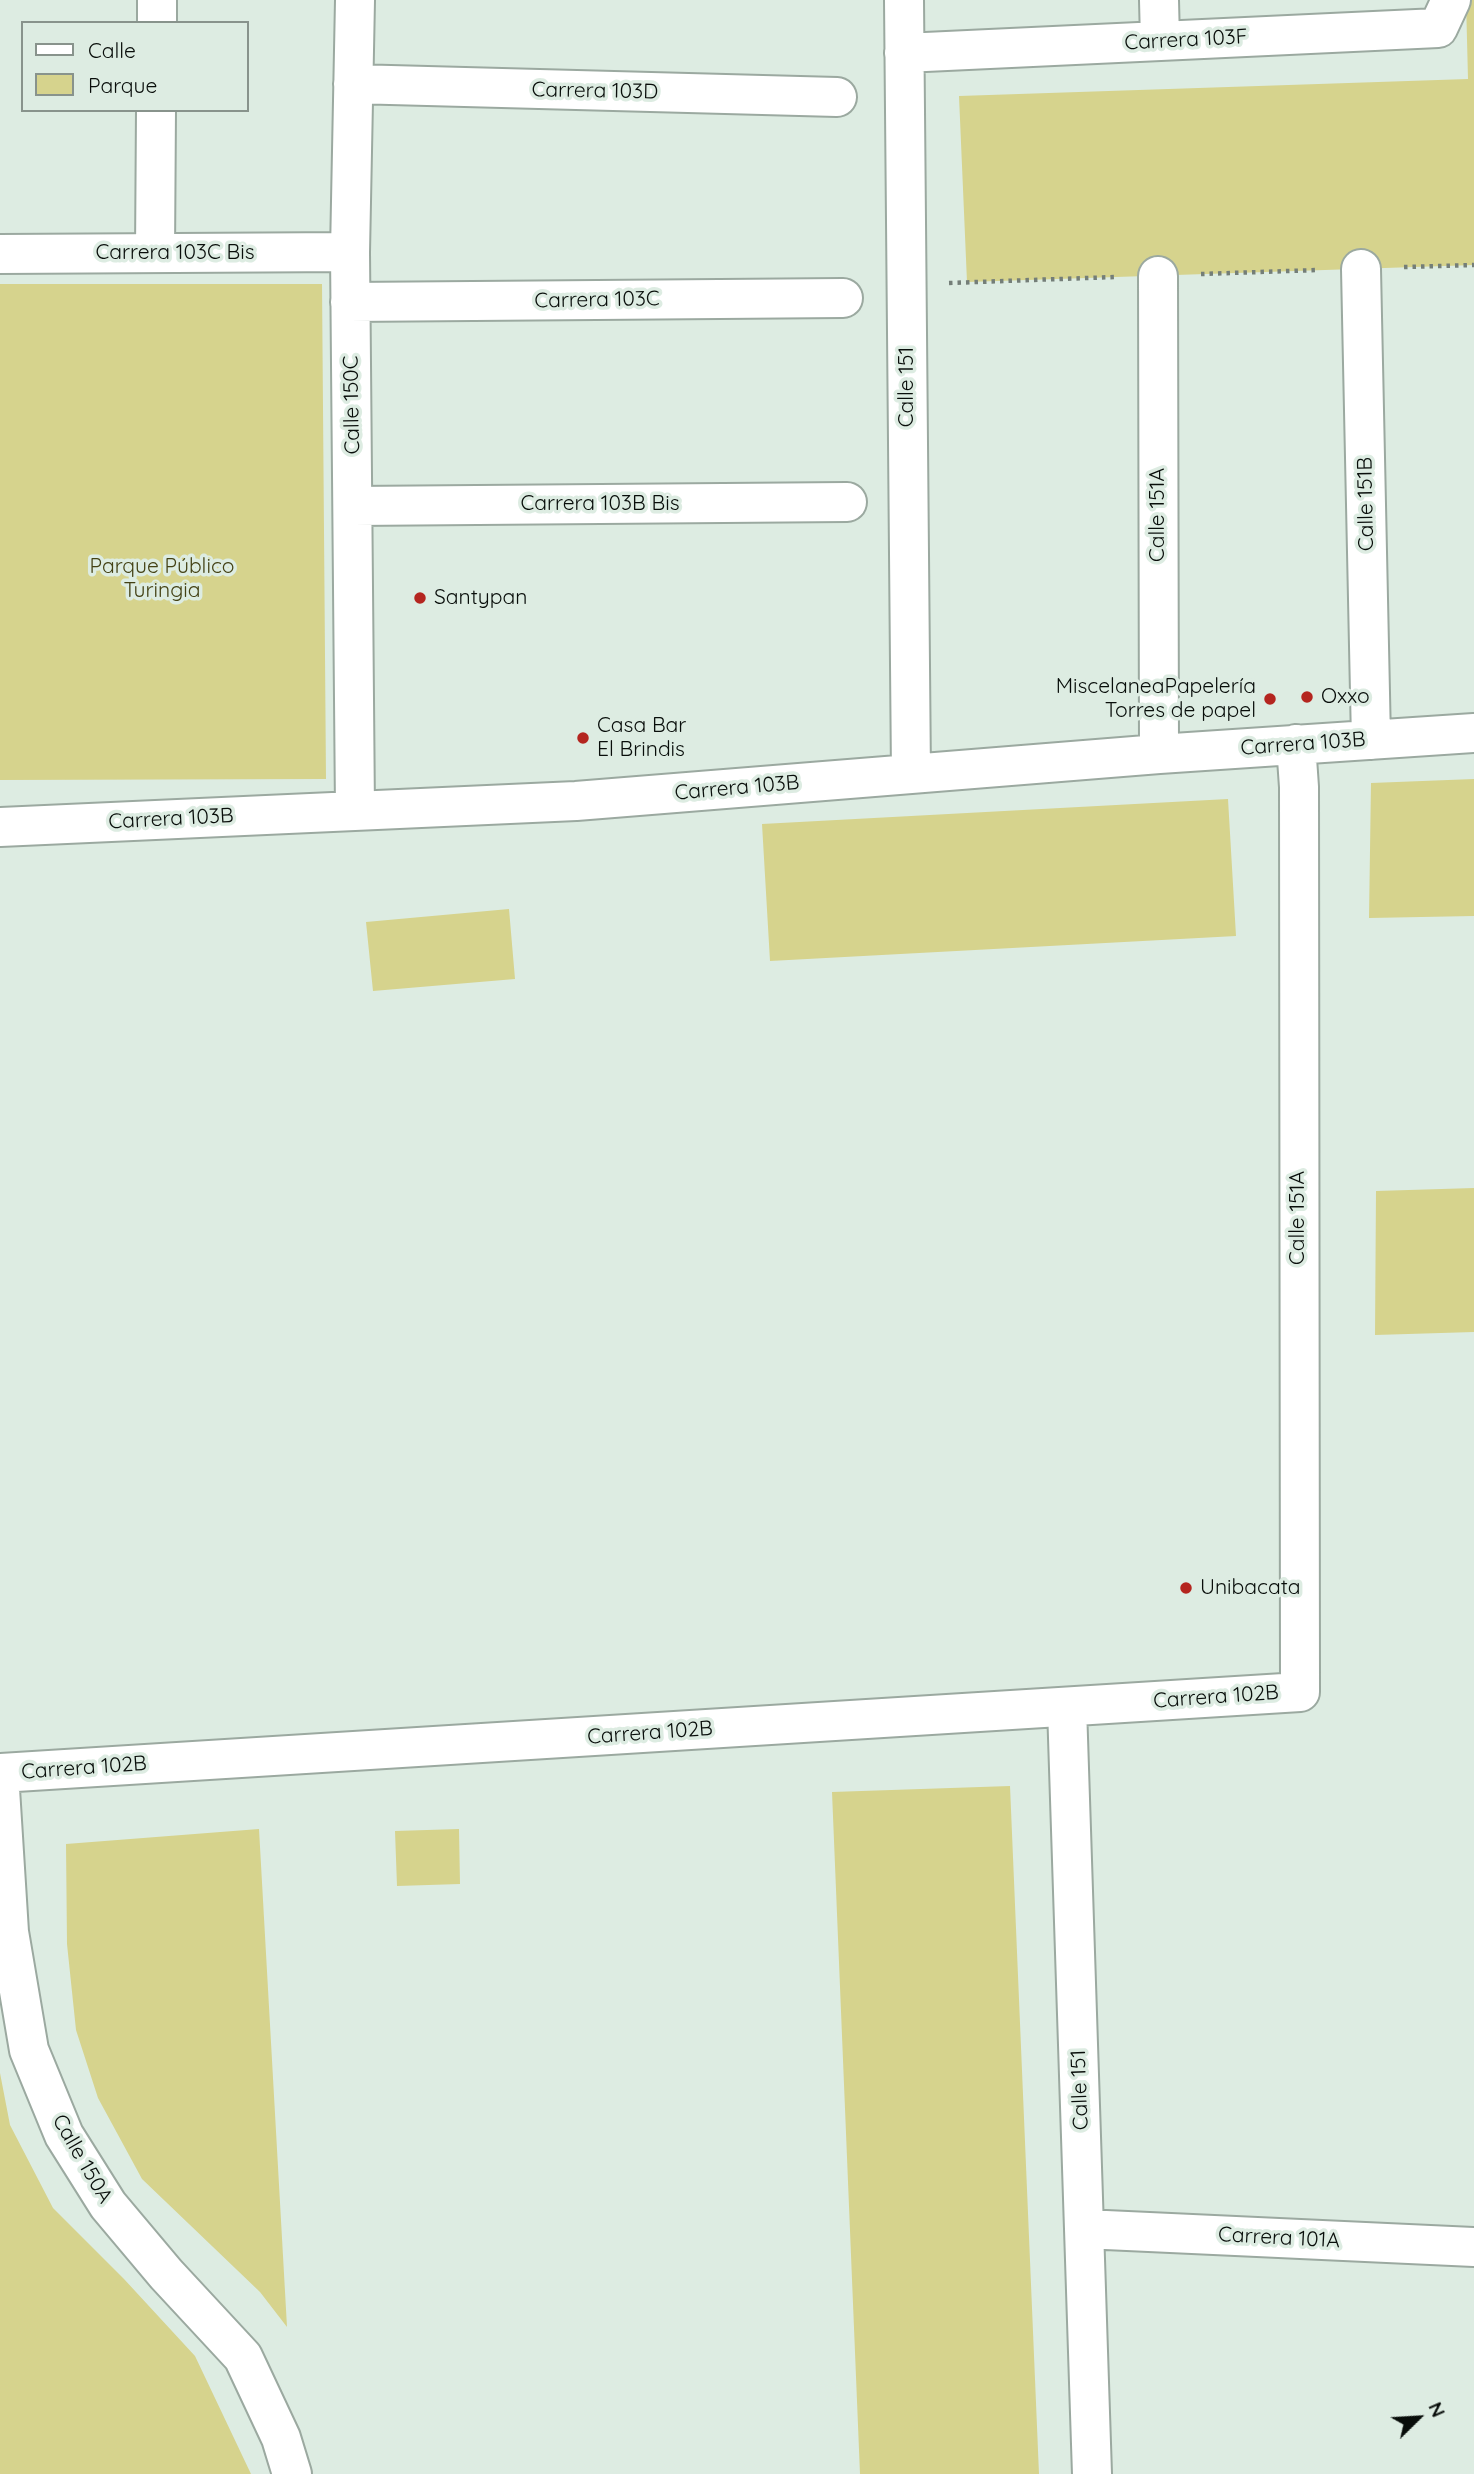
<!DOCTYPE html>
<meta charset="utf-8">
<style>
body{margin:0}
#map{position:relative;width:1474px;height:2474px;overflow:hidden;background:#ddece2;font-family:Quicksand,sans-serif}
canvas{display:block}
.legend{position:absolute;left:21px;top:21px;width:228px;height:91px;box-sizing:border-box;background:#ddece2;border:2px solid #88938c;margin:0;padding:9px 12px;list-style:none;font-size:21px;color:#080d0a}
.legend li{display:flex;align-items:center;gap:14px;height:35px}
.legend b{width:35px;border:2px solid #88938c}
.north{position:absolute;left:1383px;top:2383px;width:70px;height:70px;-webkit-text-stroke:5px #ddece2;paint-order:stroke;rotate:66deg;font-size:19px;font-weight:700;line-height:28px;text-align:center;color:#080d0a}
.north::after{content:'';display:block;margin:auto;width:24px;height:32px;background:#080d0a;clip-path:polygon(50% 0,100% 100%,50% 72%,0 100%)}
</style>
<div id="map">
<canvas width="1474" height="2474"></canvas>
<ul class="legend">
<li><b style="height:9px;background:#fff"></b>Calle</li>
<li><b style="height:19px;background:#d6d38d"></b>Parque</li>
</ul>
<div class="north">N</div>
</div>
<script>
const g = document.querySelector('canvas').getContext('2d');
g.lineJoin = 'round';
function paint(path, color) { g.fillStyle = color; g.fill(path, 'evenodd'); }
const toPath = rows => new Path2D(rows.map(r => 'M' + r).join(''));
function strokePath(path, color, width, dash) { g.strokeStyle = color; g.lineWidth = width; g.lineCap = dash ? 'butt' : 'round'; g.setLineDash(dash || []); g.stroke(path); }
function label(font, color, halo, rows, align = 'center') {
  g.font = font + ' Quicksand,sans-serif'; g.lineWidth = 7; g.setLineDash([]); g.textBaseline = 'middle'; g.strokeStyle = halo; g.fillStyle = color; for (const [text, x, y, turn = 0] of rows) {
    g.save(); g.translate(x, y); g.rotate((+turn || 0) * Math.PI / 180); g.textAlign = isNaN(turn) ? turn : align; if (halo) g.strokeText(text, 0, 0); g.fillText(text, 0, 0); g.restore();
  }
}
paint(toPath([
 [1466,0,1474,0,1474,265,967,282,959,96,1468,79],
 [0,284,322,284,326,779,0,780],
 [1474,779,1474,916,1369,918,1371,783],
 [1228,799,1236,936,770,961,762,824],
 [509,909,515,979,373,991,366,922],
 [1474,1188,1474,1332,1375,1335,1376,1191],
 [1010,1786,1039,2474,860,2474,832,1792],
 [259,1829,287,2327,260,2292,142,2179,98,2098,76,2030,67,1944,66,1844],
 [459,1829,460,1884,397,1886,395,1831],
 [0,2073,10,2125,53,2208,124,2279,195,2356,251,2474,0,2474]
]), '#d6d38d');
const minor = toPath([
 [355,0,350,252,355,811],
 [904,0,911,774],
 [1159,0,1160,41],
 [157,23,157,0],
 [904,53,1438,28,1451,0],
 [353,84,837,97],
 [155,253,156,110],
 [0,254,350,252],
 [1361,269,1371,740],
 [1158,276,1159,754],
 [350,302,843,298],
 [354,506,847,502],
 [0,827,576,801,1159,754,1474,733],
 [1067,1707,1092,2474],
 [0,1773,1300,1692,1299,787,1296,744],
 [0,1789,9,1932,29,2050,64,2135,108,2205,166,2274,243,2357,281,2438,292,2474],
 [1084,2229,1474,2247]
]);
strokePath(minor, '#9ba9a0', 42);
strokePath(toPath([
 [1404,267,1474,265],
 [1201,274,1318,270],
 [949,283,1115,277]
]), '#747e78', 4.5, [3.5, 5]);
strokePath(minor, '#fff', 38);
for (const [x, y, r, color] of [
 [420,598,7,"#b4251f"],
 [1307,697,7,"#b4251f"],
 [1270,699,7,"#b4251f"],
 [583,738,7,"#b4251f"],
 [1186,1588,7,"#b4251f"]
]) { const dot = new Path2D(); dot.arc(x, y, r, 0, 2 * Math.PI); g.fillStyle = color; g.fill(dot); strokePath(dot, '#ddece2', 2.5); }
label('21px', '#080d0a', '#ddece2', [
 ["Carrera 103F",1186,40,-3],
 ["Carrera 103D",595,91,1],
 ["Carrera 103C Bis",175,253],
 ["Carrera 103C",597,300,-1],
 ["Calle 151",907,387,-90],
 ["Calle 150C",352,405,-91],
 ["Carrera 103B Bis",600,504],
 ["Calle 151B",1366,504,-91],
 ["Calle 151A",1158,515,-90],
 ["Carrera 103B",1303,744,-4],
 ["Carrera 103B",737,788,-5],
 ["Carrera 103B",171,819,-3],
 ["Calle 151A",1298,1218,-90],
 ["Carrera 102B",1216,1697,-4],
 ["Carrera 102B",650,1733,-4],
 ["Carrera 102B",84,1768,-4],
 ["Calle 151",1080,2090,-92],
 ["Calle 150A",82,2159,60],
 ["Carrera 101A",1279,2238,3]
]);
label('21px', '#434114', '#ddece2', [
 ["Parque Público",162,567],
 ["Turingia",162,591]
]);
label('21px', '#080d0a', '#ddece2', [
 ["Santypan",434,598],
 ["MiscelaneaPapelería",1256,687,"right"],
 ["Torres de papel",1256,711,"right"],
 ["Oxxo",1321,697],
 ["Casa Bar",597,726],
 ["El Brindis",597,750],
 ["Unibacata",1200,1588]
], 'left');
</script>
